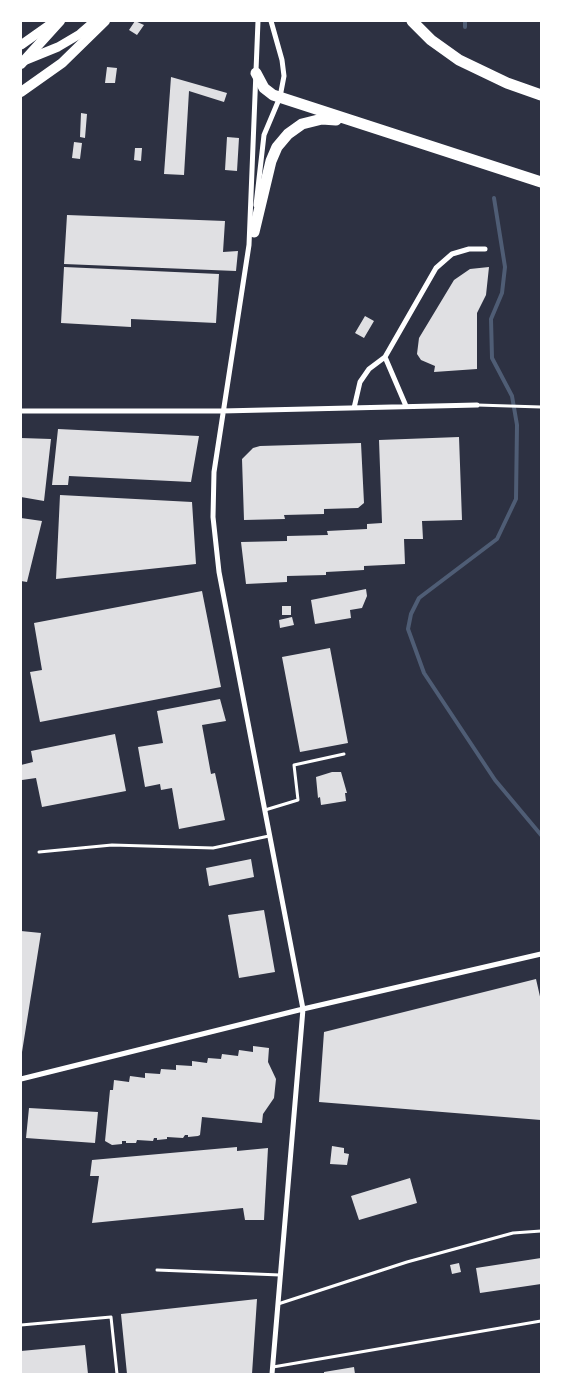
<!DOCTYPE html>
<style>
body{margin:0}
#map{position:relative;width:562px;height:1395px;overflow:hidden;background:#2d3142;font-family:"Public Sans",sans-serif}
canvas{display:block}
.frame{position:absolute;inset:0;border:22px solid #fff;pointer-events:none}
</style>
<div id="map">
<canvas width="562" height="1395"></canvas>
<div class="frame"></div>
</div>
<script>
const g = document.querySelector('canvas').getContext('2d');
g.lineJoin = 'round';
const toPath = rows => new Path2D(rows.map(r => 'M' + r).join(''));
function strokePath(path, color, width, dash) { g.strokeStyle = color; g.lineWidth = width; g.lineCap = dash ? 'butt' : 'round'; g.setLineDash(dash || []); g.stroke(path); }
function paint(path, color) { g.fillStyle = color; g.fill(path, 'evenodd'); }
strokePath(toPath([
 [465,27,465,21],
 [494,198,505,267,502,293,491,319,492,358,512,396,517,425,516,499,497,539,419,598,411,614,408,629,424,673,495,780,541,835]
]), '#4f5d75', 4);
paint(toPath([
 [135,21,144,25,137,35,129,30],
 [107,67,117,68,115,83,105,83],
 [171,77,227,93,224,102,189,91,184,175,164,174],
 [81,113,87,114,85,138,80,137],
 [227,137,239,138,237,171,225,170],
 [74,142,82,143,80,159,72,158],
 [135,148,142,148,141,161,134,160],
 [67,215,225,221,223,252,238,251,236,271,64,264],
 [64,267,219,274,216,323,131,319,131,327,61,323],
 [489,267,486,295,477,313,477,369,434,372,435,366,421,360,417,354,419,338,454,280,470,269],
 [365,316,374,321,364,338,355,333],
 [58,429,199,436,191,482,69,476,68,485,52,485],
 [459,437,462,520,422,521,423,539,404,539,405,564,364,566,364,570,326,572,326,575,287,576,287,582,246,584,241,542,287,541,287,536,328,535,327,531,367,529,367,524,382,523,379,440],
 [21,438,51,439,44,501,21,497],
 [361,443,364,503,358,508,324,509,324,514,284,515,285,519,244,520,242,459,253,448,260,446],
 [60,495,192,502,196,564,56,579],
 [21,518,42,521,27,582,21,581],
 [366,589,367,596,362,608,350,610,351,618,315,624,311,600],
 [202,591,221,687,40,722,30,672,42,670,34,623],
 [282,606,291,606,291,615,282,615],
 [292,617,294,625,280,628,279,620],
 [330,648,348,743,300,752,282,657],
 [220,699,226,721,202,725,211,774,215,773,225,820,179,829,172,788,161,790,160,784,145,787,138,747,163,743,157,711],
 [115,734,126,791,42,807,36,778,22,780,21,765,33,762,31,751],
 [332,772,341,772,347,793,345,793,346,801,321,805,320,797,318,798,316,777],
 [251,859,254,877,209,886,206,868],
 [264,910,275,972,239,978,228,915],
 [21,931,41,933,22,1052,21,1051],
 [536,979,541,1001,541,1120,319,1102,324,1032],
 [253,1046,269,1048,268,1062,276,1079,274,1098,263,1114,262,1123,202,1117,200,1135,198,1136,188,1137,188,1135,185,1135,183,1138,167,1137,167,1139,157,1140,157,1138,154,1138,153,1141,137,1140,136,1143,126,1143,126,1141,122,1141,122,1144,112,1145,105,1141,110,1090,113,1090,114,1080,129,1082,130,1076,145,1078,145,1073,160,1074,161,1069,176,1070,176,1065,192,1066,192,1061,207,1063,208,1058,221,1059,222,1054,238,1056,239,1050,253,1052],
 [29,1108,98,1112,95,1143,26,1138],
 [332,1146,344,1148,344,1153,349,1154,347,1165,330,1164],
 [237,1147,237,1151,268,1148,264,1220,245,1220,243,1208,92,1223,99,1176,90,1176,92,1160],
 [410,1178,417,1203,359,1220,351,1196],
 [541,1258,541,1284,480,1293,476,1268],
 [459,1263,461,1272,452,1274,450,1265],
 [257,1299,252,1374,127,1374,121,1314],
 [85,1345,88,1374,21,1374,21,1351],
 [354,1367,355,1374,324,1374,324,1372]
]), '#e0e0e3');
strokePath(toPath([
 [477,405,541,407],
 [265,810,298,800,294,765,344,754],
 [39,852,112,845,213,848,269,836],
 [157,1270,280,1275],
 [278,1304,407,1262,513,1233,541,1231],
 [21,1325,111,1317,117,1374],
 [273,1367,541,1321]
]), '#fff', 3);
strokePath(toPath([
 [258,21,249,245,214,472,213,517,219,572,303,1009,272,1374],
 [256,205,264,135,280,97,284,76,282,60,271,21],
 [385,357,406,406],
 [354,408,360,382,369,369,385,357,436,268,452,254,469,249,485,249],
 [21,411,222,411,477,405],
 [21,1079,303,1009,541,954]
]), '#fff', 5);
strokePath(toPath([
 [21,45,55,21],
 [26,60,58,47,80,34,95,21]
]), '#fff', 9);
strokePath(toPath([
 [21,64,60,21],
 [21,92,62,63,105,21]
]), '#fff', 10);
strokePath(toPath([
 [412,21,431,40,459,60,507,83,541,95],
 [256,73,264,88,273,95,541,182],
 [254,232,271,161,277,147,288,134,302,124,322,119,336,120]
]), '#fff', 11);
</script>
